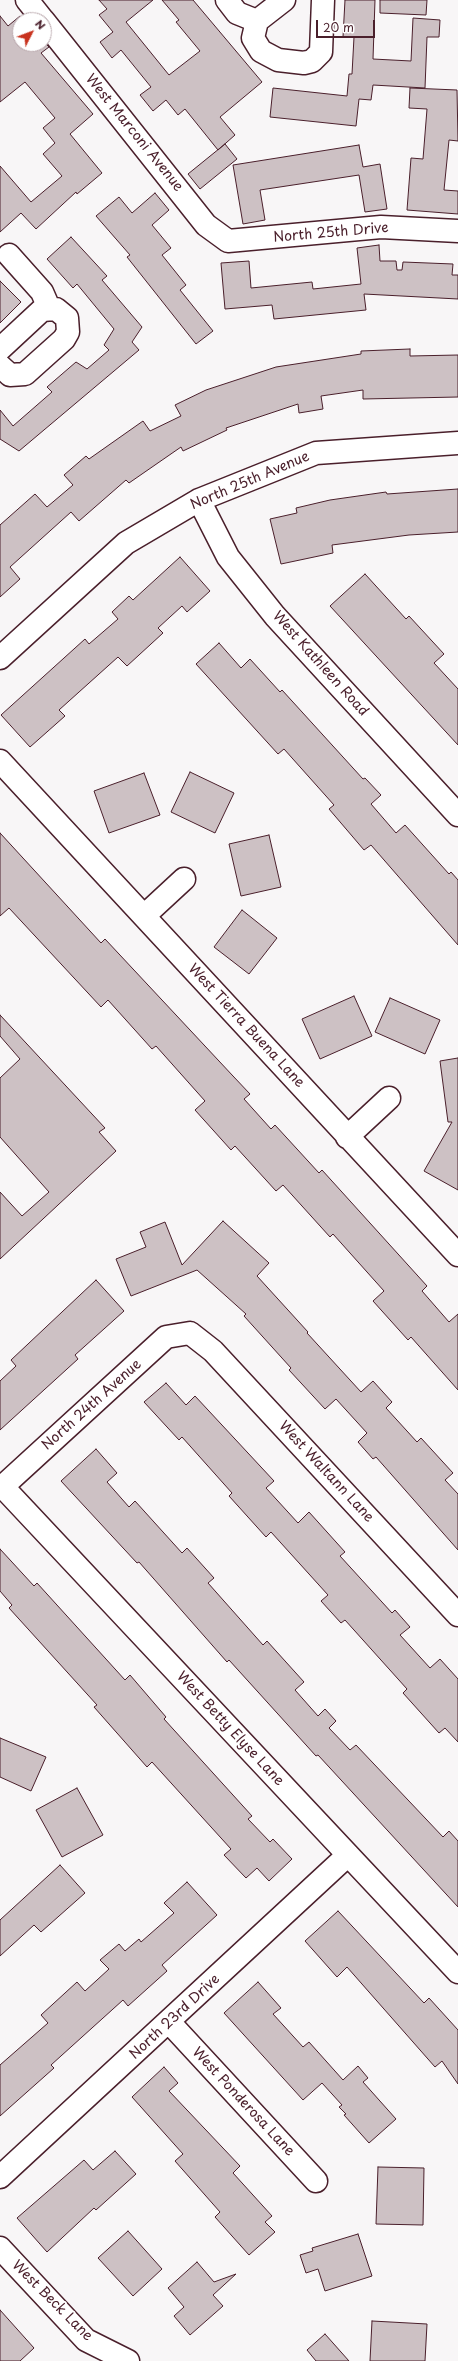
<!DOCTYPE html>
<style>
body{margin:0}
#map{position:relative;width:458px;height:2361px;overflow:hidden;background:#f8f6f7;font-family:"Playpen Sans",sans-serif}
canvas{display:block}
.north{position:absolute;left:12px;top:12px;width:40px;height:40px;box-sizing:border-box;background:#fff;border:1px solid #b7a5aa;border-radius:50%;rotate:48deg;font-size:11px;font-weight:700;line-height:16px;text-align:center;color:#4a1f2b}
.north::after{content:'';display:block;margin:auto;width:14px;height:18px;background:#c8321e;clip-path:polygon(50% 0,100% 100%,50% 72%,0 100%)}
.scale{position:absolute;left:316px;top:20px;width:59px;height:18px;box-sizing:border-box;border:2px solid #4a1f2b;border-top:0;padding-left:5px;font-size:12px;line-height:14px;white-space:nowrap;color:#4a1f2b;-webkit-text-stroke:3px #fff;paint-order:stroke}
</style>
<div id="map">
<canvas width="458" height="2361"></canvas>
<div class="north">N</div>
<div class="scale">20 m</div>
</div>
<script>
const g = document.querySelector('canvas').getContext('2d');
g.lineJoin = 'round';
function paint(path, color) { g.fillStyle = color; g.fill(path, 'evenodd'); }
const toPath = rows => new Path2D(rows.map(r => 'M' + r).join(''));
function strokePath(path, color, width, dash) { g.strokeStyle = color; g.lineWidth = width; g.lineCap = dash ? 'butt' : 'round'; g.setLineDash(dash || []); g.stroke(path); }
function label(font, color, halo, rows, align = 'center') {
  g.font = font + ' "Playpen Sans",sans-serif'; g.lineWidth = 3.5; g.setLineDash([]); g.textBaseline = 'middle'; g.strokeStyle = halo; g.fillStyle = color; for (const [text, x, y, turn = 0] of rows) {
    g.save(); g.translate(x, y); g.rotate((+turn || 0) * Math.PI / 180); g.textAlign = isNaN(turn) ? turn : align; if (halo) g.strokeText(text, 0, 0); g.fillText(text, 0, 0); g.restore();
  }
}
const building = toPath([
 [99,0,153,0,126,22,169,75,200,51,176,22,179,20,162,0,193,0,262,82,220,117,235,135,218,150,185,109,178,115,166,100,153,111,140,95,151,87,121,50,112,58,100,42,113,32,99,15,107,9,99,0],
 [345,0,375,0,373,59,411,61,413,18,440,20,439,37,427,37,425,88,373,85,371,100,359,99,356,126,270,117,273,88,347,96,349,74,352,74,354,37,343,37,345,0],
 [380,0,427,0,426,15,380,13,380,0],
 [0,16,8,26,20,16,20,44,46,44,49,47,41,53,93,114,70,134,102,173,77,194,76,192,36,229,21,213,0,232,0,166,31,202,62,176,43,154,55,143,43,128,55,118,25,82,0,102,0,16],
 [410,88,457,90,458,141,449,140,444,190,458,191,458,214,407,210,411,158,423,159,427,109,409,108,410,88],
 [225,144,237,159,200,189,188,174,225,144],
 [359,145,363,167,380,164,387,209,365,212,359,175,260,190,265,220,243,224,233,165,359,145],
 [155,193,169,210,152,225,171,248,162,255,186,285,180,290,213,331,196,344,127,257,130,255,96,216,119,197,132,213,155,193],
 [71,237,107,276,102,280,142,327,132,342,139,350,19,451,0,439,0,410,13,426,52,392,47,387,76,362,87,369,109,350,104,345,114,329,77,284,73,288,47,259,71,237],
 [379,245,380,261,396,261,397,270,402,270,403,262,453,264,452,275,458,275,458,299,364,294,366,310,274,319,272,305,225,309,221,263,249,261,251,288,312,282,313,289,361,284,357,248,379,245],
 [0,281,21,302,0,323,0,281],
 [410,349,410,356,458,355,458,397,363,399,363,390,321,396,323,409,299,413,298,404,226,428,227,430,183,451,181,447,129,483,126,480,79,521,71,512,10,567,20,579,0,597,0,525,35,494,47,507,73,485,64,475,86,456,89,459,143,421,150,431,181,416,175,405,206,390,276,367,361,354,361,351,410,349],
 [458,489,458,532,409,535,332,545,333,553,281,564,270,519,297,513,296,508,330,500,386,492,387,494,458,489],
 [180,557,210,591,187,612,182,606,158,628,163,633,127,666,118,657,59,710,65,716,30,747,1,715,85,639,89,644,118,619,112,612,129,596,133,600,180,557],
 [365,574,406,619,409,616,444,654,434,663,458,689,458,745,330,606,365,574],
 [219,643,241,668,250,659,280,692,282,690,363,779,365,778,381,795,371,804,396,833,405,825,449,874,451,872,458,880,458,945,371,845,364,850,329,809,334,805,284,749,278,754,196,664,219,643],
 [190,772,234,793,215,833,171,812,190,772],
 [144,773,160,815,109,833,94,791,144,773],
 [0,833,101,943,105,939,233,1076,250,1094,244,1099,271,1129,275,1125,319,1173,322,1170,427,1286,422,1291,449,1322,458,1314,458,1390,411,1337,408,1340,373,1301,384,1291,333,1234,330,1237,283,1185,276,1191,235,1146,231,1150,195,1110,205,1101,156,1046,152,1049,108,1000,101,1007,9,908,0,916,0,833],
 [269,835,281,887,241,896,229,844,269,835],
 [242,910,277,938,249,974,214,947,242,910],
 [354,996,372,1036,320,1059,302,1019,354,996],
 [390,998,440,1020,425,1054,375,1032,390,998],
 [0,1015,105,1128,99,1132,116,1151,0,1259,0,1192,22,1216,49,1192,0,1137,0,1078,20,1059,0,1036,0,1015],
 [458,1058,458,1190,424,1171,452,1122,448,1122,440,1061,458,1058],
 [223,1221,269,1263,257,1276,308,1332,307,1333,361,1392,373,1381,392,1402,386,1408,417,1442,421,1438,453,1473,445,1480,458,1494,458,1550,376,1457,373,1459,358,1442,367,1433,336,1399,325,1409,289,1370,291,1368,244,1316,246,1314,197,1270,131,1296,116,1259,146,1247,140,1232,165,1222,182,1265,223,1221],
 [96,1280,124,1311,75,1355,78,1359,0,1430,0,1381,16,1366,11,1360,96,1280],
 [166,1383,186,1405,195,1396,274,1481,266,1488,298,1523,309,1512,345,1552,340,1556,392,1613,395,1610,410,1627,400,1635,430,1668,440,1659,458,1679,458,1742,445,1728,439,1733,403,1693,407,1689,345,1620,341,1623,321,1601,328,1595,271,1532,266,1537,229,1496,232,1493,182,1437,179,1440,144,1402,166,1383],
 [96,1449,117,1473,107,1482,129,1507,135,1501,182,1553,187,1548,214,1578,208,1583,263,1645,267,1641,304,1682,295,1690,318,1716,325,1709,336,1721,329,1728,350,1750,356,1745,443,1837,449,1831,458,1841,458,1907,318,1755,316,1756,229,1660,227,1662,139,1562,137,1563,61,1481,96,1449],
 [0,1549,34,1586,37,1583,125,1680,130,1675,166,1717,164,1719,252,1816,248,1819,270,1842,273,1839,292,1859,269,1881,257,1868,246,1878,224,1855,231,1849,152,1762,147,1767,94,1707,97,1705,9,1608,12,1605,0,1591,0,1549],
 [0,1738,46,1757,31,1791,0,1777,0,1738],
 [77,1788,103,1835,62,1857,36,1810,77,1788],
 [60,1865,85,1893,41,1932,34,1925,0,1956,0,1920,60,1865],
 [187,1882,217,1915,162,1965,167,1971,128,2006,123,2000,51,2065,54,2068,0,2116,0,2065,48,2023,41,2015,77,1982,85,1991,109,1969,100,1960,119,1944,125,1951,139,1939,141,1942,174,1913,164,1903,187,1882],
 [338,1911,424,2003,429,1998,458,2030,458,2084,442,2061,435,2067,347,1967,337,1977,305,1941,338,1911],
 [258,1982,281,2008,273,2014,303,2047,309,2042,343,2080,358,2066,368,2078,363,2082,396,2119,369,2143,344,2115,346,2114,339,2107,342,2105,322,2083,303,2100,224,2013,258,1982],
 [164,2067,178,2083,169,2091,240,2166,233,2173,272,2216,265,2222,275,2232,249,2255,215,2217,220,2212,175,2161,183,2154,132,2097,164,2067],
 [115,2151,136,2174,96,2210,94,2208,47,2252,17,2218,84,2160,93,2170,115,2151],
 [378,2167,424,2168,423,2225,376,2224,378,2167],
 [128,2231,162,2269,133,2296,98,2258,128,2231],
 [358,2234,372,2276,325,2291,318,2269,306,2273,300,2255,313,2251,312,2248,358,2234],
 [197,2262,214,2282,236,2274,213,2295,223,2306,190,2335,174,2316,184,2307,168,2288,197,2262],
 [0,2310,34,2348,20,2361,0,2361,0,2310],
 [372,2321,427,2324,425,2361,370,2361,372,2321],
 [325,2334,349,2361,316,2361,307,2350,325,2334]
]);
paint(building, '#cdc1c4');
strokePath(building, '#4a1f2b', 1);
const minor = toPath([
 [27,0,43,20],
 [227,0,237,13,257,21],
 [284,0,257,21,253,38,261,51,278,60,304,63,312,61,321,52,323,0],
 [44,21,206,225,228,241,381,227,458,231],
 [9,255,42,292,49,308],
 [0,349,42,310,56,309,67,318,68,332,64,339,25,374,10,375,0,366],
 [199,500,228,557,275,616,458,815],
 [0,658,126,543,199,500,316,453,458,443],
 [0,761,458,1255],
 [144,916,184,879],
 [347,1137,389,1098],
 [3,1487,458,1972],
 [0,1489,166,1337,190,1333,213,1351,458,1615],
 [169,2022,316,2181],
 [0,2177,348,1855],
 [0,2248,86,2340,128,2361]
]);
strokePath(minor, '#4a1f2b', 25);
strokePath(minor, '#fff', 22);
label('14px', '#4a1f2b', '#fff', [
 ["West Marconi Avenue",134,133,51],
 ["North 25th Drive",331,233,-5],
 ["North 25th Avenue",250,481,-23],
 ["West Kathleen Road",320,664,48],
 ["West Tierra Buena Lane",246,1026,47],
 ["North 24th Avenue",92,1405,-42],
 ["West Waltann Lane",326,1472,47],
 ["West Betty Elyse Lane",230,1729,47],
 ["North 23rd Drive",175,2017,-43],
 ["West Ponderosa Lane",243,2102,47],
 ["West Beck Lane",52,2301,45]
]);
</script>
